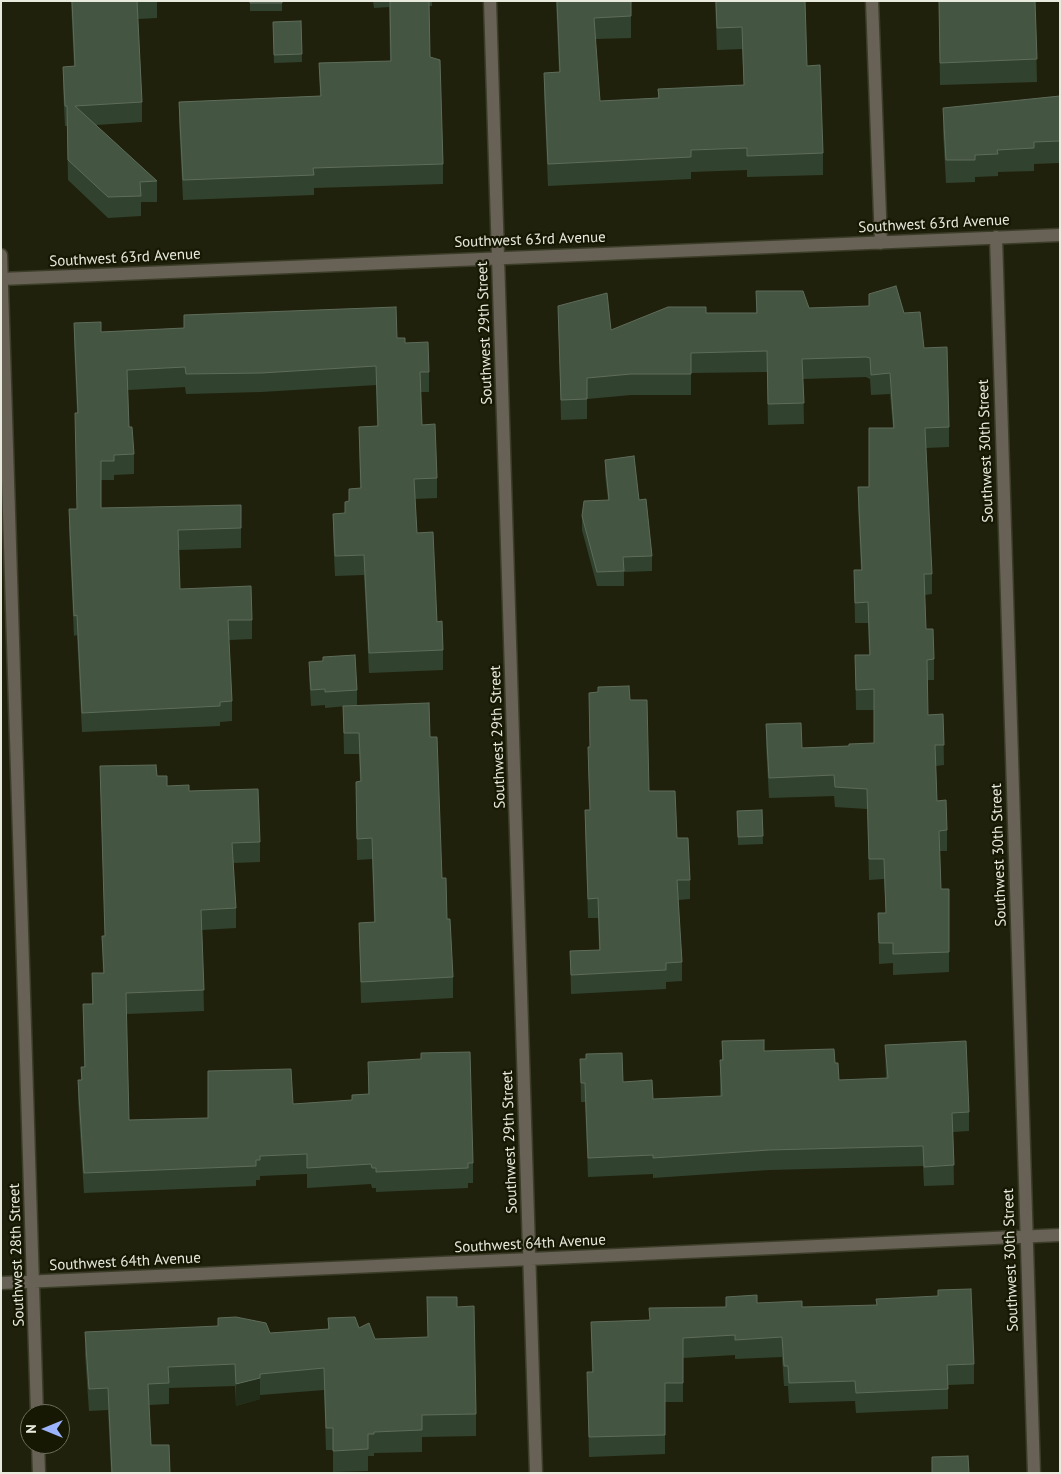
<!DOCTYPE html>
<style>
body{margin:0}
#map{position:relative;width:1061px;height:1474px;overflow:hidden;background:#20210c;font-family:"PT Sans",sans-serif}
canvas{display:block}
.frame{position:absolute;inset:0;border:2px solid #e8eadd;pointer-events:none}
.north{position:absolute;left:20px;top:1404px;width:50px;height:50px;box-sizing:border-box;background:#171804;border:1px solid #6b6c5b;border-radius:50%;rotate:270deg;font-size:14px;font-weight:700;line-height:20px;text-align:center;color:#e8eadd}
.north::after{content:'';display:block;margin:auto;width:18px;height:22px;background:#9bb4fd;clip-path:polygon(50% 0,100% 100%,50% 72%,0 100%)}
</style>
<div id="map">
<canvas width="1061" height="1474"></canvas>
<div class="frame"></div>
<div class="north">N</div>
</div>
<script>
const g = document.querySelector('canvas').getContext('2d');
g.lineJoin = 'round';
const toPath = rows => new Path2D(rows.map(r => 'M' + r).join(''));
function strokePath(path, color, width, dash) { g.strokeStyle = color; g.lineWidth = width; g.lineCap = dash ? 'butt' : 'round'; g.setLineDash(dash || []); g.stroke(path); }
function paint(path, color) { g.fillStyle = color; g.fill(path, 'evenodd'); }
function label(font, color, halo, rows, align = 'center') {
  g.font = font + ' "PT Sans",sans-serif'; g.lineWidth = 4.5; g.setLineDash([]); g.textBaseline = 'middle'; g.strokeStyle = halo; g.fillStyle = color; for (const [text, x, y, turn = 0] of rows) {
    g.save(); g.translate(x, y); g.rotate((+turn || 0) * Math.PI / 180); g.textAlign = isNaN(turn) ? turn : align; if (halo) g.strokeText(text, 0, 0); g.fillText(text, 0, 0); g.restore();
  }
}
const minor = toPath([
 [490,1,536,1473],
 [872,1,881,243],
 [996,237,1034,1473],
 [1,255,37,1414],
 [1,279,1060,235],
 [1,1283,1060,1235],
 [38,1444,39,1473]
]);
strokePath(minor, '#3c3d29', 15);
strokePath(minor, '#686156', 12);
paint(toPath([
 [71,1,157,1,157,18,138,19,142,102,142,122,96,125,157,181,157,202,141,202,141,216,108,218,68,180,67,126,65,126,63,87,63,67,74,66],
 [250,1,282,1,282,11,250,11],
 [373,1,432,1,432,6,429,6,430,57,443,164,443,184,314,188,314,195,183,200,179,122,179,102,320,96,319,63,390,61,389,7,374,8],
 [556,1,631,1,631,38,595,39,600,101,658,98,658,89,744,85,742,49,717,50,715,1,807,66,823,153,823,175,747,177,747,170,691,172,691,179,548,186,544,95,544,73,559,72],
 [939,1,1035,1,1037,82,940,85],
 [301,21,302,62,274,63,273,22],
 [1060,96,1060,163,1034,164,1034,171,998,172,998,176,975,177,975,182,946,183,943,131,943,108],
 [756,291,809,308,869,306,869,294,904,313,924,348,949,427,949,447,926,448,932,574,932,594,925,595,926,629,934,659,934,680,927,680,928,715,943,714,944,765,936,766,937,801,947,830,947,851,940,851,941,889,949,889,949,972,893,975,893,963,879,964,878,913,886,913,884,879,869,880,867,809,835,807,834,796,769,798,766,745,766,724,802,748,849,746,874,743,874,710,856,710,855,655,869,655,868,623,855,623,854,570,861,570,858,508,858,487,869,487,893,428,890,394,871,395,870,379,866,377,803,379,804,424,768,425,767,372,691,373,691,395,631,395,587,399,587,419,561,420,558,306,611,330,706,313,756,313],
 [184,315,397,338,405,343,429,372,429,392,420,392,422,425,437,478,437,498,415,499,417,533,443,650,443,670,369,673,364,575,335,576,333,534,333,514,345,513,345,502,349,501,360,488,359,427,377,426,376,385,261,392,186,394,185,387,128,390,129,427,134,454,134,474,114,475,114,480,101,480,101,508,241,528,241,548,179,550,180,589,252,620,252,639,229,640,232,701,232,721,220,722,220,726,82,732,77,635,74,636,69,529,69,509,77,509,77,413,74,343,74,323,101,332,184,328],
 [605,460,639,500,652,556,652,571,624,572,624,586,597,586,582,530,582,516,608,500,605,474],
 [309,662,357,690,357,705,325,708,325,705,311,706,309,677],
 [598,687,630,700,649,791,677,838,690,880,690,899,678,900,682,962,682,981,666,982,666,989,571,994,570,951,599,950,598,918,588,918,585,830,585,810,590,810,588,767,588,747,590,747,589,693,598,692],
 [343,706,430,737,442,878,447,919,453,977,453,998,361,1003,359,923,374,922,372,859,357,860,356,782,360,781,359,754,344,754],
 [100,766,157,776,167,786,189,791,260,842,260,862,233,863,236,908,236,928,202,930,204,1011,126,1014,129,1120,208,1118,293,1104,352,1100,368,1094,368,1062,473,1163,473,1183,468,1183,468,1188,376,1192,376,1188,372,1188,371,1184,307,1188,307,1174,260,1176,260,1180,256,1180,256,1186,84,1193,78,1100,78,1080,81,1080,81,1067,84,1067,83,1004,92,1004,92,973,103,973,102,936,105,936],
 [762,810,763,844,738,845,737,811],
 [722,1041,764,1051,835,1063,839,1080,886,1078,885,1045,969,1112,969,1131,953,1132,954,1185,924,1186,923,1166,769,1170,653,1178,653,1174,588,1177,585,1102,581,1102,580,1059,623,1082,653,1099,720,1096,720,1060,722,1060],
 [427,1297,457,1307,476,1414,476,1436,422,1437,422,1452,374,1453,374,1456,368,1456,368,1471,333,1472,333,1450,326,1450,324,1390,260,1395,260,1399,236,1406,235,1386,169,1388,169,1404,149,1405,151,1445,170,1473,111,1473,108,1410,89,1411,85,1354,85,1332,270,1333,328,1329,328,1318,359,1328,375,1339,428,1337],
 [726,1297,757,1303,802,1307,974,1364,974,1384,948,1385,948,1409,856,1413,855,1401,789,1403,788,1386,784,1386,782,1357,735,1359,735,1355,683,1358,683,1402,665,1402,665,1454,589,1457,587,1372,592,1372,591,1322,649,1320,726,1307]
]), '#31432f');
paint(toPath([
 [260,1378,260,1399,236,1406,236,1384]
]), '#222e19');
const building = toPath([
 [72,1,137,1,142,102,75,106,157,181,140,182,141,196,108,197,68,160,67,106,65,106,63,67,75,66,72,1],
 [250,1,282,1,282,3,250,3,250,1],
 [390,1,429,1,430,57,440,60,443,164,313,168,314,175,183,180,179,102,321,96,319,63,391,61,390,1],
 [557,1,631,1,631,16,594,18,600,101,659,98,658,89,744,85,742,27,717,28,716,1,805,1,807,66,820,65,823,153,747,156,747,148,691,150,691,157,548,164,544,73,560,72,557,1],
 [939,1,1035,1,1037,59,940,63,939,1],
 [301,21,302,54,274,55,273,22,301,21],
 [1060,96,1060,141,1034,142,1034,148,997,150,998,154,975,155,975,160,946,160,943,108,1060,96],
 [896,286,904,313,920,312,924,348,947,347,949,427,925,428,932,574,924,574,926,629,933,629,934,659,927,660,928,715,943,714,944,745,935,745,937,801,946,800,947,830,939,831,941,889,949,889,949,952,893,954,893,943,879,943,878,913,886,913,884,859,869,859,867,789,835,787,834,775,769,778,766,724,801,723,802,748,849,746,849,744,874,743,874,689,856,690,855,655,870,655,868,602,855,603,854,570,862,570,858,487,869,487,869,428,894,428,890,373,871,375,870,358,866,357,802,359,804,403,768,404,767,351,691,353,691,374,631,374,587,378,587,399,561,400,558,306,607,293,611,330,668,307,706,307,706,313,757,313,756,291,803,291,809,308,869,306,869,294,896,286],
 [396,307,397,338,405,338,405,343,428,342,429,372,420,372,422,425,435,424,437,478,414,479,417,533,433,532,437,622,442,621,443,650,369,653,364,555,335,556,333,514,345,513,345,502,349,501,349,489,361,488,359,427,378,426,376,366,261,373,186,374,185,367,127,370,129,427,132,427,134,454,114,455,114,461,101,461,101,508,241,505,241,528,178,530,180,589,251,586,252,620,228,620,232,701,220,702,220,706,82,713,77,615,74,616,69,509,77,509,75,413,78,413,74,323,101,322,101,332,184,328,184,315,396,307],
 [634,456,639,500,646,499,652,556,623,557,624,571,597,572,582,516,584,501,609,500,605,460,634,456],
 [355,655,357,690,325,692,325,689,311,690,309,662,323,661,323,657,355,655],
 [629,686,630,700,647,700,649,791,675,791,677,838,688,838,690,880,677,880,682,962,666,963,666,970,571,975,570,951,600,950,598,898,588,899,585,810,590,810,588,747,590,747,589,693,598,692,598,687,629,686],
 [429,703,430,737,437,737,442,878,446,878,447,919,450,919,453,977,361,982,359,923,375,922,372,838,357,839,356,782,361,781,359,733,344,733,343,706,429,703],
 [156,765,157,776,167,776,167,786,189,785,189,791,258,789,260,842,232,843,236,908,201,910,204,990,126,993,129,1120,208,1118,208,1071,291,1069,293,1104,352,1100,352,1095,369,1094,368,1062,421,1059,421,1053,470,1052,473,1163,468,1163,468,1168,376,1172,376,1168,372,1168,371,1164,307,1168,307,1154,260,1156,260,1160,256,1160,256,1166,84,1173,78,1080,82,1080,81,1067,85,1067,83,1004,93,1004,92,973,104,973,102,936,105,936,100,766,156,765],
 [762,810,763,836,738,837,737,811,762,810],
 [764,1040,764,1051,834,1049,835,1063,838,1063,839,1080,888,1078,885,1045,966,1041,969,1112,952,1113,954,1165,924,1167,923,1146,769,1150,653,1158,653,1155,588,1158,585,1083,581,1083,580,1059,586,1059,586,1054,622,1053,623,1082,652,1080,653,1099,722,1096,720,1060,723,1060,722,1041,764,1040],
 [971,1289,974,1364,947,1365,948,1389,856,1393,855,1381,789,1383,788,1366,784,1366,782,1337,735,1340,735,1335,683,1338,683,1383,665,1383,665,1435,589,1437,587,1372,593,1372,591,1322,650,1320,649,1308,726,1307,726,1297,757,1295,757,1303,802,1301,802,1307,877,1305,876,1299,938,1296,938,1290,971,1289],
 [427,1297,457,1297,457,1307,474,1306,476,1414,422,1415,422,1430,374,1432,374,1434,368,1434,368,1449,333,1451,333,1428,326,1428,324,1368,260,1374,260,1378,236,1384,235,1364,168,1367,169,1383,148,1384,151,1445,169,1445,170,1473,112,1473,108,1388,89,1389,85,1332,218,1326,218,1318,236,1317,266,1323,270,1333,329,1329,328,1318,355,1317,359,1328,369,1323,375,1339,428,1337,427,1297],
 [968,1456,969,1473,932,1473,932,1457,968,1456]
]);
paint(building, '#445542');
strokePath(building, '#5e6c5a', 1);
label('15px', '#e8eadd', '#171804', [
 ["Southwest 63rd Avenue",934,224,-3],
 ["Southwest 63rd Avenue",530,240,-2],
 ["Southwest 63rd Avenue",125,258,-3],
 ["Southwest 29th Street",485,333,-92],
 ["Southwest 30th Street",986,451,-92],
 ["Southwest 29th Street",498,737,-92],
 ["Southwest 30th Street",999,855,-92],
 ["Southwest 29th Street",510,1142,-92],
 ["Southwest 64th Avenue",530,1244,-3],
 ["Southwest 28th Street",17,1255,-92],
 ["Southwest 30th Street",1011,1260,-92],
 ["Southwest 64th Avenue",125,1262,-3]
]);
</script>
